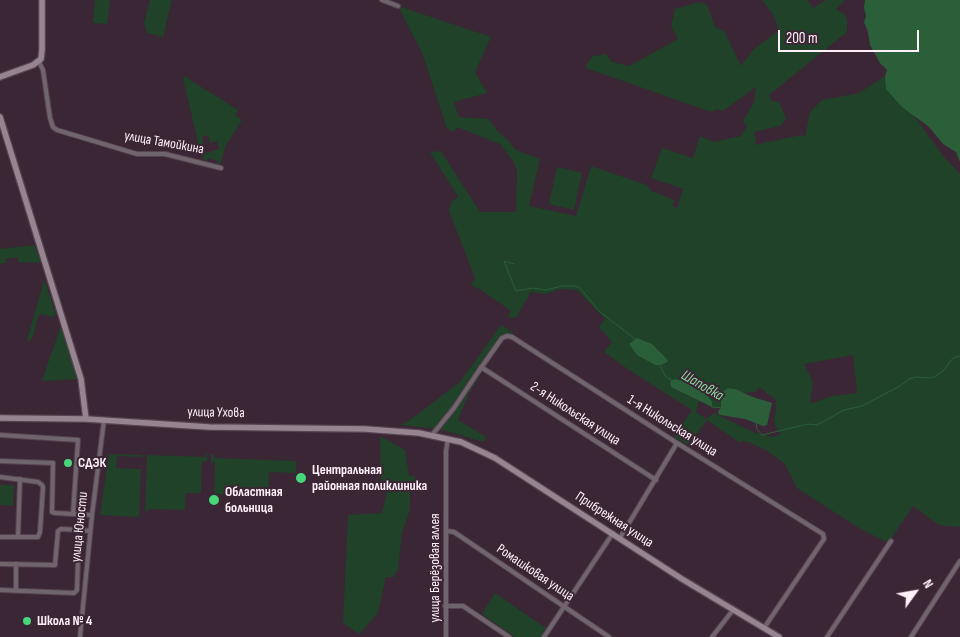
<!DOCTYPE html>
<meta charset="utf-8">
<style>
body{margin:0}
#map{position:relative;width:960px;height:637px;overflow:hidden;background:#3a2634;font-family:"Sofia Sans Condensed",sans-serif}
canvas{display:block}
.north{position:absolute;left:890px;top:567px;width:50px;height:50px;-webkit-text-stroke:4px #3a2634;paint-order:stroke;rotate:58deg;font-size:14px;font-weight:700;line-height:20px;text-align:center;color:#fff0f9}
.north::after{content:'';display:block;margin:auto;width:18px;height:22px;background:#fff0f9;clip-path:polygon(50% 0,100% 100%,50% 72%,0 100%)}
.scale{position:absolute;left:778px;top:30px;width:141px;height:22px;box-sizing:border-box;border:2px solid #fff0f9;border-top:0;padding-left:6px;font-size:15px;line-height:18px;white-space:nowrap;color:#fff0f9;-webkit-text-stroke:4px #3a2634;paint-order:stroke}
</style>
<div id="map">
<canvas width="960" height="637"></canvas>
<div class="north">N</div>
<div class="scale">200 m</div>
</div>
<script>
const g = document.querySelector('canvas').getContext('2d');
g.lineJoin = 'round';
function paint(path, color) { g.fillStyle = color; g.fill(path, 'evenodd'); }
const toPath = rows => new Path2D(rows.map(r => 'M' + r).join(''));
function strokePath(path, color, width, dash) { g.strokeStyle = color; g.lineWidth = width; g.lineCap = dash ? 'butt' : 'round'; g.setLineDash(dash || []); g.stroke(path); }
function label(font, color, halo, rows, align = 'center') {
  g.font = font + ' "Sofia Sans Condensed",sans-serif'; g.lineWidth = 4; g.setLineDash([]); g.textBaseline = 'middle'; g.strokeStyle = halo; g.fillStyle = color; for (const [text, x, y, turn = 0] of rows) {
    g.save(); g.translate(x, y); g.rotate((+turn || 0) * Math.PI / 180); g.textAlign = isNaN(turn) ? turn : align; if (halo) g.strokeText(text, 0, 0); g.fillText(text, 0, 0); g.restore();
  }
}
paint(toPath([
 [95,0,110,0,107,24,93,23],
 [150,0,172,0,163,37,147,33,144,23],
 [762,0,807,0,813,8,826,0,845,0,836,9,844,14,847,19,847,32,769,95,772,101,779,102,786,119,780,126,754,132,756,141,754,145,801,135,805,137,810,112,822,100,859,93,885,76,944,157,960,174,960,527,939,525,913,506,888,543,859,528,797,488,785,464,766,450,746,441,739,442,707,420,688,445,674,437,692,410,632,372,604,352,612,342,599,327,605,319,577,290,560,289,546,294,531,292,516,318,507,317,511,311,481,290,471,285,475,278,449,211,451,202,458,197,430,152,441,151,480,212,516,212,517,172,514,162,500,144,457,127,454,132,447,129,423,55,398,6,491,37,475,72,487,93,454,102,459,117,489,119,497,131,508,140,516,150,540,159,529,206,576,216,591,166,647,185,651,191,675,200,672,206,677,208,683,189,651,178,662,148,693,158,700,136,714,142,741,136,747,126,743,121,754,102,756,87,723,111,717,109,711,112,586,68,587,63,593,56,606,54,612,62,629,66,678,39,671,26,675,9,699,2,707,5,715,27,724,31,741,66,753,50,779,30,773,14],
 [629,344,652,344,666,358,637,355],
 [853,355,857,393,832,396,810,404,813,382,804,364],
 [674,379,712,405,712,407,721,408,722,393,728,388,736,389,744,393,756,392,759,387,776,400,776,409,774,420,775,426,781,434,773,437,753,432,714,413,706,419,696,412,699,401,671,387,670,386],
 [184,76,238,110,235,115,242,120,226,145,220,165,218,164,218,161,208,158,207,161,202,158,204,154,219,149,217,141,210,143,208,135,202,137,205,148,203,151,200,151,183,78],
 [557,167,582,173,574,210,549,204],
 [34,245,40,260,39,263,18,262,18,257,6,259,6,263,0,264,0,249],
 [44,281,45,281,56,315,52,317,42,314,38,316,33,337,29,341,27,340],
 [501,325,514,333,512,337,504,337,477,376,481,374,469,393,458,420,486,437,484,442,439,429,400,425,410,420,460,382],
 [61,326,78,379,42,381,51,354],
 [380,436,405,450,409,476,416,477,410,490,410,509,402,533,398,570,395,573,394,577,386,577,378,613,359,634,343,623,348,515,382,513,387,491,381,479],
 [206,453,207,453,207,461,202,462,201,493,186,493,185,510,148,509,148,511,145,511,147,455,205,457],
 [109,454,142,455,142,457,117,456,116,468,141,469,139,517,100,515],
 [211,454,214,454,214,458,296,461,296,473,269,472,268,496,214,494,215,463,211,462],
 [0,485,14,485,13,506,0,505],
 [495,593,547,629,541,637,515,637,482,614]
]), '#1f4229');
paint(toPath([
 [865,0,960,0,960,162,956,152,943,144,929,127,902,107,886,89,885,76,887,70,880,63,870,45,868,32,864,22,866,16,864,8],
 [637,338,652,344,666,358,668,361,666,363,660,365,655,365,637,355,629,344],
 [674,379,689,382,705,393,712,402,712,407,671,387,670,382],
 [728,388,736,389,750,396,772,403,767,425,763,426,745,419,720,415,718,413,719,410,721,408,721,393]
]), '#2b5f3a');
strokePath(toPath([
 [514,264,504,261,516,291,533,288,546,290,562,286,575,286,580,288,599,311,635,339],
 [660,366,666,377,673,381],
 [712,407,723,408],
 [756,422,757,429,762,435,808,424,817,425,844,410,862,406,900,386,909,379,916,377,930,378,934,377,943,371,953,358,960,356]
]), '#2b5f3a', 1);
const street = toPath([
 [382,0,398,6],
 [39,62,43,70,50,118,53,127,57,130,137,154,165,154,221,168],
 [481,367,656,480],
 [0,435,78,440,73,514],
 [432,435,454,408,476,375,502,338,507,336,512,337,677,443,823,534,824,539,764,628],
 [0,461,53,463,52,512,55,513,92,515],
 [0,477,38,482,42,485,43,487,40,532,38,537,0,537],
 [447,531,454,532,609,637],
 [18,537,20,479],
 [620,538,677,443],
 [0,564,55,565,58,531,61,529,79,530],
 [0,590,74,593,77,590,79,530,90,531],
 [16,591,16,564],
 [445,606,463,606,509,637],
 [80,637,92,515,104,420],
 [446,637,446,451,448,439],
 [544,637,613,533],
 [712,637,733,610],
 [827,637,891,541],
 [911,637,960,561]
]);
const secondary = toPath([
 [0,77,33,65,41,59,42,50,42,0],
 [0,117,81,379,86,419],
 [0,418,86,419,209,427,365,429,419,433,461,442,495,458,682,579,779,637]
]);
strokePath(street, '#564250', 6);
strokePath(secondary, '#564250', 8);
strokePath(street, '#70656c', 4);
strokePath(secondary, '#968590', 5.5);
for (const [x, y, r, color] of [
 [68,463,5,"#47d779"],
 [301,478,6,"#47d779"],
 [214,500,6,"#47d779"],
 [27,621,5,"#47d779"]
]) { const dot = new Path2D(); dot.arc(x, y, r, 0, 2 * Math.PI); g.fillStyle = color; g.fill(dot); strokePath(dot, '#3a2634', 2); }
label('14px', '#fff0f9', '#3a2634', [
 ["улица Тамойкина",164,143,10],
 ["улица Ухова",216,413,1],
 ["2-я Никольская улица",575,414,33],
 ["1-я Никольская улица",672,426,32],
 ["Прибрежная улица",614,520,33],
 ["улица Юности",80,527,-84],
 ["улица Берёзовая аллея",435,568,-90],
 ["Ромашковая улица",535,573,34]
]);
label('bold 14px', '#fff0f9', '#3a2634', [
 ["СДЭК",78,463],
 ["Центральная",312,470],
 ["районная поликлиника",312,486],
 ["Областная",225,492],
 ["больница",225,508],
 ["Школа № 4",37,621]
], 'left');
label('italic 15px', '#8ad79c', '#3a2634', [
 ["Шаповка",702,386,30]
]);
</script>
